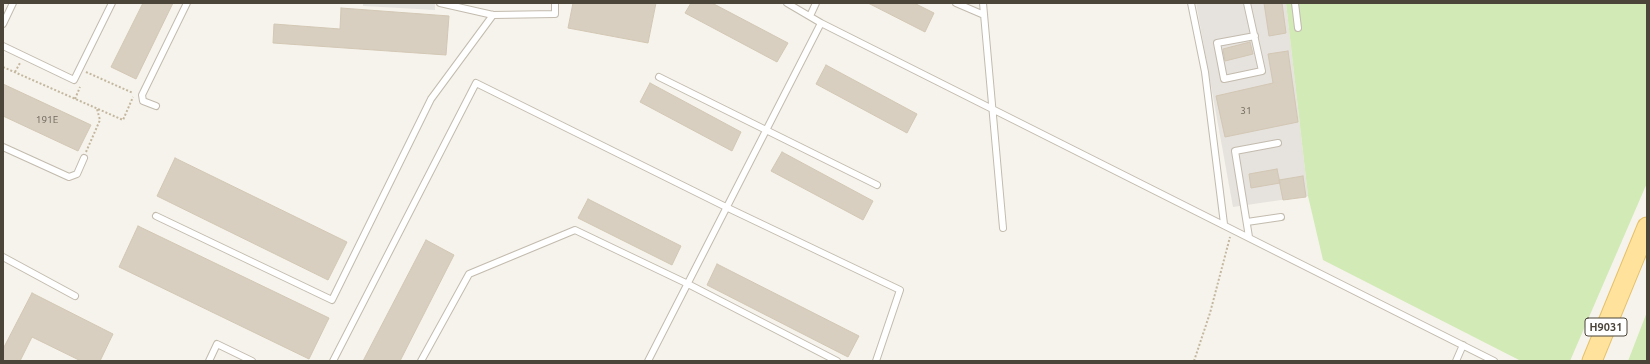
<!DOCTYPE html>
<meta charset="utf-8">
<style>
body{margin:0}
#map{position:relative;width:1650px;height:364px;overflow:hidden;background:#f6f3ec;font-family:Ubuntu,sans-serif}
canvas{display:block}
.frame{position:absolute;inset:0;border:4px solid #4b4439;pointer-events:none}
</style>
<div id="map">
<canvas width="1650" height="364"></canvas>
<div class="frame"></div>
</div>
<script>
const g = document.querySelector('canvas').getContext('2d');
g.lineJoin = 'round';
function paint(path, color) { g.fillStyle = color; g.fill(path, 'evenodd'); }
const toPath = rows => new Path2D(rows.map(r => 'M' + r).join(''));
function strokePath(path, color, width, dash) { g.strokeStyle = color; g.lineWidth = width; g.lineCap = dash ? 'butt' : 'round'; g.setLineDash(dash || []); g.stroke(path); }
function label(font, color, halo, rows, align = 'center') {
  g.font = font + ' Ubuntu,sans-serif'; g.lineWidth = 3; g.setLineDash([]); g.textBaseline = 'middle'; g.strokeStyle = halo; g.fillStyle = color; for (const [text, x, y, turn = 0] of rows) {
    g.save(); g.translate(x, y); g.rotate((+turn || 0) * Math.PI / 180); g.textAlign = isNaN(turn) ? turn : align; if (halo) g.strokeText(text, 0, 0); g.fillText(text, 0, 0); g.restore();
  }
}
paint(toPath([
 [1196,3,1286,3,1308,196,1233,207]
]), '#e6e2dd');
paint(toPath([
 [1286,3,1647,3,1647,183,1570,361,1521,361,1323,260,1308,196],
 [1647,312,1647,361,1628,361]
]), '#d2eab5');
paint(toPath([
 [363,3,435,3,435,10,363,6]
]), '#e5e3e0');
const building = toPath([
 [143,3,173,3,136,79,111,67,143,3],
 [573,3,656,3,648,43,568,28,573,3],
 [691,3,712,3,788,43,777,62,685,13,691,3],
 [868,3,914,3,934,13,925,32,868,3],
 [1264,3,1282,3,1286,33,1269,36,1264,3],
 [341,8,449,16,446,55,273,43,274,24,340,29,341,8],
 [1250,42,1253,54,1225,61,1223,49,1250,42],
 [1288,51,1298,122,1225,137,1216,96,1273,83,1268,54,1288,51],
 [826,65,917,114,907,133,816,84,826,65],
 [650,83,741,132,732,151,640,102,650,83],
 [3,84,91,125,78,151,3,116,3,84],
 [782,152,873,201,863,220,771,171,782,152],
 [175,158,347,242,328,280,157,196,175,158],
 [1277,169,1280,183,1251,188,1249,174,1277,169],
 [1303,176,1306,197,1283,200,1279,180,1303,176],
 [588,199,681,246,672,265,578,218,588,199],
 [138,226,329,318,309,359,119,267,138,226],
 [426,240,454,255,400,361,363,361,426,240],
 [717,264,859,336,848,357,707,285,717,264],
 [32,293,113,334,100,361,81,361,32,337,20,361,3,361,3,349,32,293]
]);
paint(building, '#d8cfc1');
strokePath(building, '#d3c7b4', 1);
const service = toPath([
 [440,3,493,15,555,14,555,3],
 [787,3,821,23,1494,361],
 [956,3,984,15],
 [983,3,1003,228],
 [1191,3,1205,72,1224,224],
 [1247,3,1262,71,1224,79,1217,43,1255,36],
 [1295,3,1298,28],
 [810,16,816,3],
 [3,24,13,3],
 [3,46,74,80,112,3],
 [659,77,877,185],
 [156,106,143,101,142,95,187,3],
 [3,147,69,177,77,174,84,158],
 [156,216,332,300,431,99,493,15],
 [1247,222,1281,217],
 [1249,237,1235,151,1278,143],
 [3,257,75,296],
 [209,361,217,344,252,361],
 [333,361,476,83,728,208,900,290,876,361],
 [421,361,469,274,575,230,688,284,837,361],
 [648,361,821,23],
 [1456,361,1463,345]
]);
const primary = toPath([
 [1592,361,1647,227]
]);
strokePath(service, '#c2bbae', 8);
strokePath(primary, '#e6c16a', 21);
strokePath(toPath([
 [3,67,123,120,133,97],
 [15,72,20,63],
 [86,72,133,93],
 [75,99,80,87],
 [86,152,100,120,97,109],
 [1194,361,1210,313,1230,237]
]), '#c4b79f', 2, [2, 2]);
strokePath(service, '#fff', 6);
strokePath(primary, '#ffe39c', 19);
label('10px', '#6e675b', null, [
 ["31",1246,111],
 ["191Е",47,120]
]);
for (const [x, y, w] of [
 [1606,327,42]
]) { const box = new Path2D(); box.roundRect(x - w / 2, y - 9, w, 18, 3); g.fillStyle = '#fff'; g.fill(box); strokePath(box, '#4b4439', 1); }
label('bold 11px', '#4b4439', null, [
 ["Н9031",1606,327]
]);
</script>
